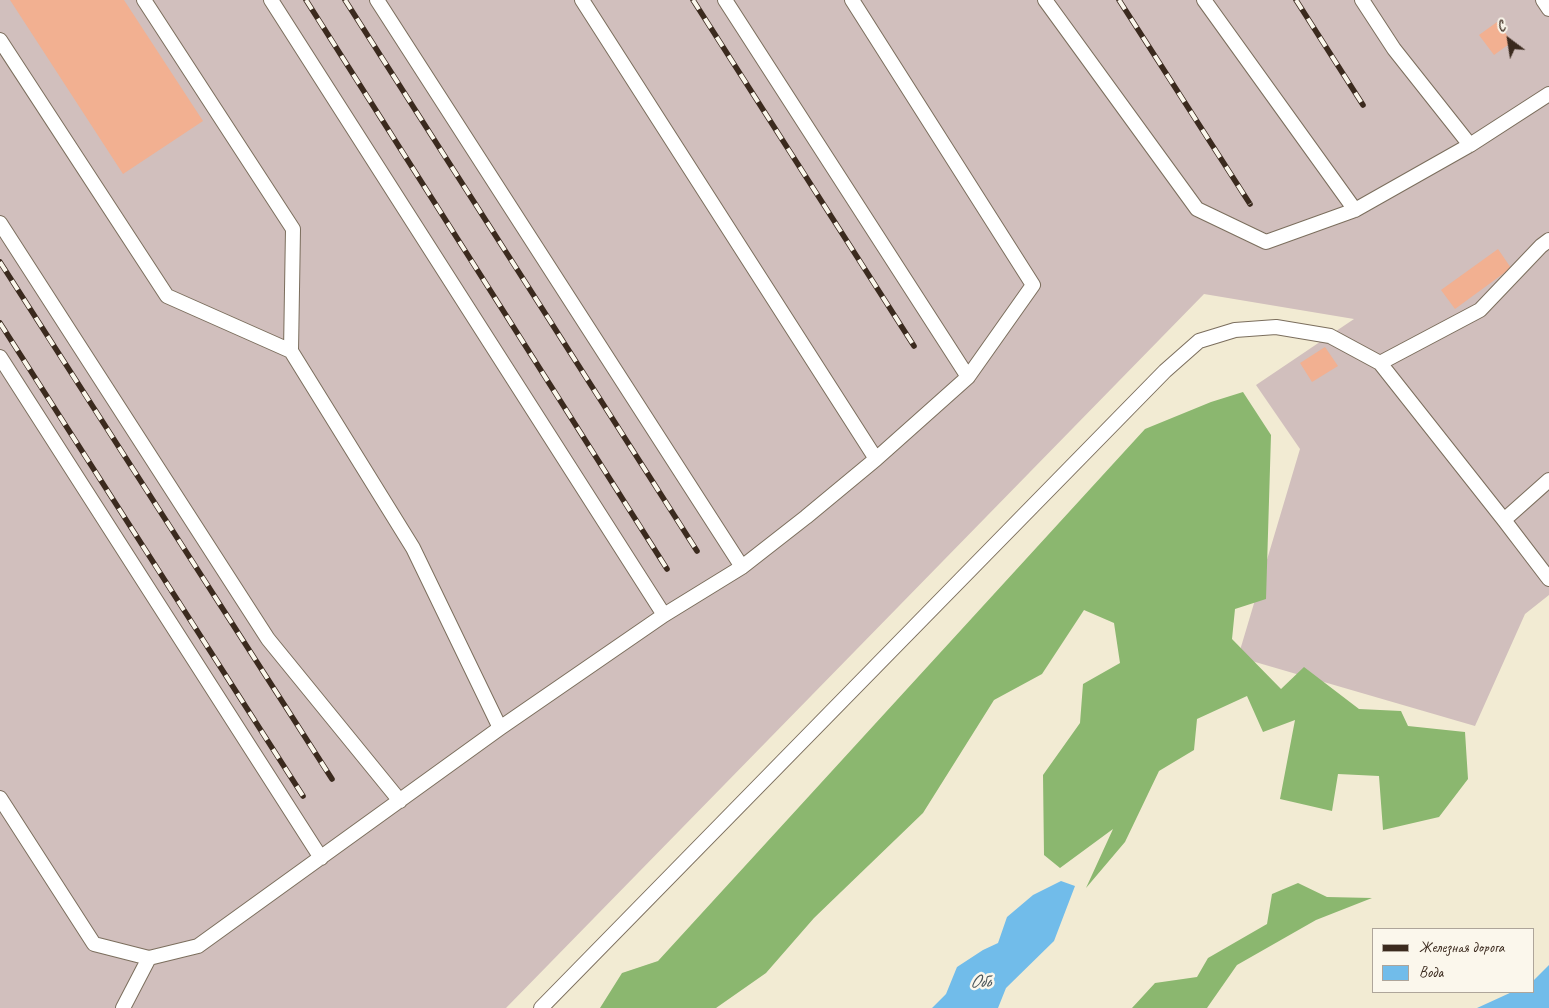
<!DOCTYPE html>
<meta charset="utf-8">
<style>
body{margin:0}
#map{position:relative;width:1549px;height:1008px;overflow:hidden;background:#f2ebd3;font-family:Caveat,sans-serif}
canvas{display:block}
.legend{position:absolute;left:1372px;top:928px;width:162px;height:65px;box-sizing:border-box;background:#fbf7ec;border:1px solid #aea59a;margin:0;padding:6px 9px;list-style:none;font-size:15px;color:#3b2a1e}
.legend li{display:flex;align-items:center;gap:10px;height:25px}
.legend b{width:25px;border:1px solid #aea59a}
.north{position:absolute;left:1484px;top:15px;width:50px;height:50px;-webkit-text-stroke:4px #fbf7ec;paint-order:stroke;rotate:329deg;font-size:14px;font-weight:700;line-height:20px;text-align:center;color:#3b2a1e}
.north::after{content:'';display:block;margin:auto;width:18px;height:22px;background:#3b2a1e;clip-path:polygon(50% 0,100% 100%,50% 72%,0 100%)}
</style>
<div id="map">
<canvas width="1549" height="1008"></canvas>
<ul class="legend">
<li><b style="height:6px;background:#3b2a1e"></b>Железная дорога</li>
<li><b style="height:14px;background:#71bcea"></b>Вода</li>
</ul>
<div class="north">С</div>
</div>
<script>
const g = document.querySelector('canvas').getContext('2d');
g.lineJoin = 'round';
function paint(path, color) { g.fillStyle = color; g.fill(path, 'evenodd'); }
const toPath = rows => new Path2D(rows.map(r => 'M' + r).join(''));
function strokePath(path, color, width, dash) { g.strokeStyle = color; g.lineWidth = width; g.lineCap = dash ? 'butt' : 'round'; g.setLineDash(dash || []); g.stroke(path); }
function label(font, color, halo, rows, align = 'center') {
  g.font = font + ' Caveat,sans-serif'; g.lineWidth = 5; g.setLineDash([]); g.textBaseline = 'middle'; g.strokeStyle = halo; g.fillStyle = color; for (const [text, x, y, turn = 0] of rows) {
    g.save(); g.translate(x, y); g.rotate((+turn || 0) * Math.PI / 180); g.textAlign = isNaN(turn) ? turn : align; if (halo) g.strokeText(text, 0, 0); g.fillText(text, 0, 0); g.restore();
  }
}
paint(toPath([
 [0,0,1549,0,1549,595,1525,614,1475,726,1238,657,1300,449,1256,385,1354,319,1204,294,506,1008,0,1008]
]), '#d1bfbd');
paint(toPath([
 [1243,392,1271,435,1266,599,1235,609,1232,639,1281,689,1304,667,1359,709,1401,711,1408,726,1465,732,1468,779,1439,817,1383,830,1379,776,1338,774,1332,811,1280,799,1295,720,1263,732,1247,696,1197,719,1194,750,1159,771,1125,842,1086,888,1113,829,1060,868,1044,855,1043,775,1080,723,1083,684,1120,663,1114,623,1084,610,1042,674,994,700,923,813,814,918,766,973,716,1008,600,1008,622,973,658,961,1145,429,1211,402],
 [1298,883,1327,897,1372,898,1316,920,1237,965,1207,1008,1132,1008,1155,983,1197,977,1208,958,1267,924,1272,894]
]), '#8bb76f');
paint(toPath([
 [1061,881,1075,886,1054,941,1006,988,998,1008,932,1008,946,994,957,967,983,950,998,943,1007,917,1033,895],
 [1549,965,1549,1008,1477,1008,1512,992,1533,992,1533,981]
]), '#71bcea');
paint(toPath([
 [10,0,124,0,203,121,123,174],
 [1497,22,1512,42,1494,55,1479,35],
 [1498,249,1511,268,1455,309,1441,290],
 [1325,347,1338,366,1312,382,1300,363]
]), '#f2b091');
const lane = toPath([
 [144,0,293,229,291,351,413,548,500,728],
 [271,0,664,615],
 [377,0,742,567],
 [582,0,876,459],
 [725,0,968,377],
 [1045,0,1197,209,1266,242,1355,210,1470,145,1549,94],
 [1204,0,1355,210],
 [1362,0,1394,49,1470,145],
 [1543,0,1549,9],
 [0,40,167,296,291,351],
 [0,223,268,639,400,801],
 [0,357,321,858],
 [1380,363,1480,310,1541,246,1549,240],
 [1504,520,1549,480],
 [0,798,94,944,149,958,198,946,500,728,664,615,742,567,806,517,876,459,968,377,1033,285,852,0],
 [123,1008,149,958],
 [541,1008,1165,371,1199,341,1235,330,1276,327,1330,336,1380,363,1504,520,1549,579]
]);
strokePath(lane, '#7b6e5d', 16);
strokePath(lane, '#fff', 14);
const rail = toPath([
 [306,0,667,569],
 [345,0,697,551],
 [693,0,914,346],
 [1119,0,1250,204],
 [1296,0,1363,105],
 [0,262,332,779],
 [0,323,303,796]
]);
strokePath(rail, '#3b2a1e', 5.5);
strokePath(rail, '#fbf7ec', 4, [11]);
label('italic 19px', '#4b565b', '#fbf7ec', [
 ["Обь",980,982]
]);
</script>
